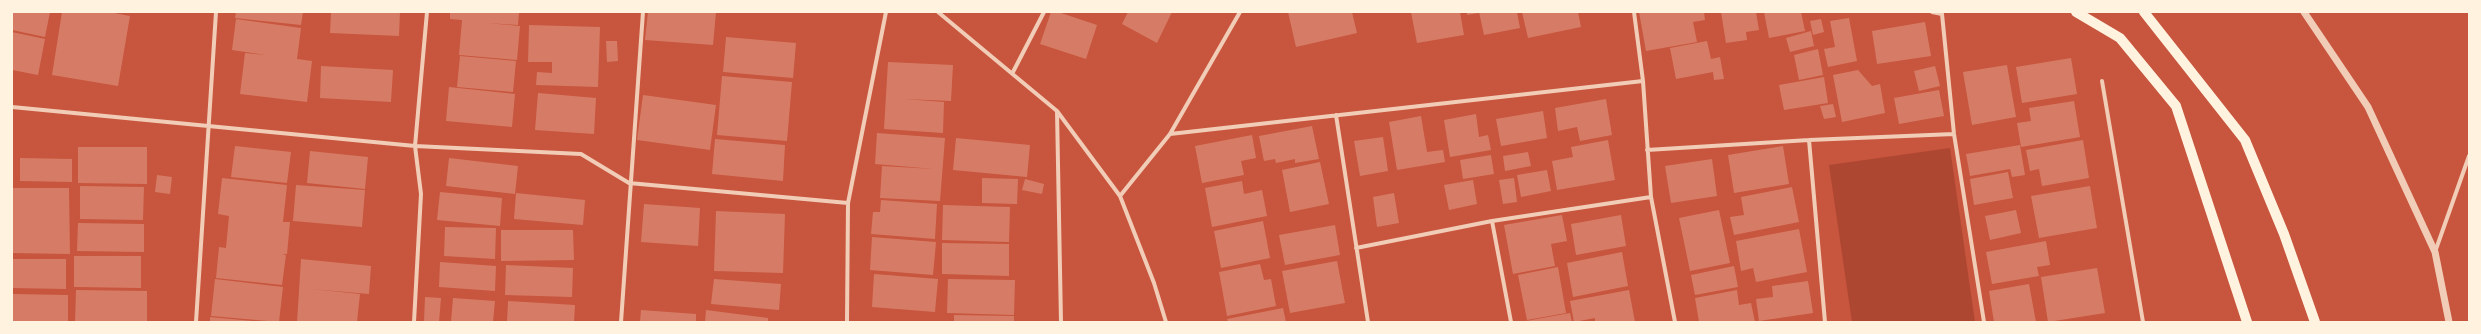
<!DOCTYPE html>
<style>
body{margin:0}
#map{position:relative;width:2481px;height:334px;overflow:hidden;background:#c8553d;font-family:"Space Grotesk",sans-serif}
canvas{display:block}
.frame{position:absolute;inset:0;border:13px solid #fff3e0;pointer-events:none}
</style>
<div id="map">
<canvas width="2481" height="334"></canvas>
<div class="frame"></div>
</div>
<script>
const g = document.querySelector('canvas').getContext('2d');
g.lineJoin = 'round';
function paint(path, color) { g.fillStyle = color; g.fill(path, 'evenodd'); }
const toPath = rows => new Path2D(rows.map(r => 'M' + r).join(''));
function strokePath(path, color, width, dash) { g.strokeStyle = color; g.lineWidth = width; g.lineCap = dash ? 'butt' : 'round'; g.setLineDash(dash || []); g.stroke(path); }
paint(toPath([
 [1950,148,1975,322,1852,322,1829,165]
]), '#ae4732');
paint(toPath([
 [12,12,50,12,45,37,12,30],
 [62,12,109,12,130,16,118,86,52,75],
 [236,12,303,12,301,25,235,18],
 [331,12,400,12,399,36,330,33],
 [450,12,519,12,518,25,487,23,520,26,517,60,459,55,462,20,450,19],
 [648,12,716,12,713,45,645,40],
 [1051,12,1058,12,1097,25,1086,59,1040,44],
 [1128,12,1172,12,1157,43,1122,24],
 [1288,12,1352,12,1357,33,1296,47],
 [1411,12,1460,12,1464,35,1417,43],
 [1467,12,1479,12,1479,13,1467,15],
 [1479,12,1517,12,1520,28,1484,35],
 [1522,12,1578,12,1581,27,1528,38],
 [1639,12,1704,12,1705,20,1693,22,1697,42,1646,51],
 [1721,12,1756,12,1759,30,1746,32,1747,40,1726,43],
 [1764,12,1801,12,1805,31,1769,38],
 [1849,18,1857,61,1828,67,1824,49,1835,47,1830,21],
 [236,19,301,28,297,59,312,61,307,102,240,94,245,53,266,55,232,50],
 [1821,19,1824,32,1813,35,1810,21],
 [1925,22,1931,56,1877,64,1872,31],
 [529,25,600,27,598,87,536,85,537,72,552,73,552,62,528,62],
 [1811,31,1814,46,1790,52,1786,38],
 [12,32,45,39,38,75,12,70],
 [726,37,796,43,793,78,723,72],
 [606,41,617,41,618,61,607,62],
 [1707,41,1711,59,1720,57,1724,79,1714,80,1713,72,1676,79,1670,48],
 [1818,49,1823,75,1799,80,1794,55],
 [460,56,516,61,513,92,457,87],
 [2071,58,2077,94,2022,103,2016,67],
 [888,62,953,65,951,101,904,99,944,102,943,133,884,129],
 [2007,65,2016,117,1972,125,1963,72],
 [321,66,393,70,391,102,320,98],
 [1935,66,1940,86,1919,91,1914,71],
 [1858,70,1872,86,1880,84,1885,113,1842,122,1833,75],
 [722,76,792,82,787,141,717,135],
 [1824,77,1828,103,1784,110,1779,85],
 [449,87,515,94,512,127,446,121],
 [1939,90,1944,116,1899,124,1894,98],
 [538,93,596,98,594,134,535,130],
 [643,95,716,105,710,150,637,140],
 [1606,99,1612,135,1580,141,1577,127,1558,131,1555,108],
 [2074,101,2080,137,2021,147,2017,123,2031,121,2029,108],
 [1833,104,1836,117,1824,119,1820,106],
 [1543,111,1547,138,1501,146,1496,119],
 [1476,114,1479,137,1488,135,1491,150,1450,157,1444,120],
 [1421,116,1427,152,1443,150,1445,162,1397,170,1389,122],
 [1312,126,1319,159,1295,163,1295,159,1276,163,1275,159,1264,161,1259,136],
 [877,133,945,138,940,201,880,198,882,166,934,169,875,164],
 [1252,135,1256,158,1241,161,1244,175,1202,183,1195,146],
 [1383,137,1388,171,1360,176,1354,141],
 [956,138,1030,145,1027,177,953,170],
 [715,139,785,145,783,181,712,174],
 [1608,140,1615,180,1557,190,1552,161,1573,157,1571,147],
 [2083,140,2089,178,2042,186,2039,169,2030,171,2026,150],
 [2020,145,2025,175,2012,177,2010,169,1970,176,1966,154],
 [235,146,291,152,287,183,231,177],
 [1783,146,1789,184,1734,193,1728,155],
 [78,147,147,147,147,184,78,183],
 [310,151,368,157,365,189,307,183],
 [1528,152,1531,166,1505,171,1503,156],
 [1491,155,1494,174,1463,179,1460,160],
 [20,158,72,159,72,182,20,181],
 [449,158,518,166,515,194,446,186],
 [1712,159,1717,196,1671,203,1665,166],
 [1320,162,1329,204,1290,212,1282,170],
 [1547,170,1551,191,1521,197,1517,175],
 [2008,172,2013,198,1974,205,1970,179],
 [157,175,172,177,170,194,155,192],
 [222,178,287,185,283,222,290,222,287,254,282,254,286,255,282,285,216,278,219,247,226,248,229,216,218,214],
 [982,178,1018,179,1017,204,982,203],
 [1514,178,1517,202,1503,204,1499,180],
 [1025,179,1044,184,1042,194,1022,190],
 [1473,180,1477,204,1449,210,1444,185],
 [1242,181,1244,194,1262,190,1267,216,1212,227,1205,188],
 [296,185,365,190,362,227,293,221],
 [80,186,144,187,143,220,80,219],
 [2090,186,2097,228,2039,238,2031,196],
 [1792,187,1799,222,1734,235,1730,217,1744,215,1741,197],
 [12,188,69,188,70,254,12,253],
 [440,192,502,198,500,226,437,220],
 [516,193,585,200,583,225,514,219],
 [1394,193,1399,223,1377,227,1373,197],
 [881,200,937,204,935,239,871,234,873,212,880,212],
 [644,204,700,208,698,246,641,242],
 [943,205,1010,207,1009,242,942,240],
 [1719,210,1730,263,1690,271,1679,218],
 [2016,210,2021,233,1990,240,1985,216],
 [716,211,785,214,783,273,714,271],
 [1562,215,1567,241,1551,244,1555,266,1513,274,1504,225],
 [1621,215,1626,246,1576,255,1571,224],
 [1263,221,1270,258,1221,268,1214,231],
 [78,223,144,224,144,252,77,251],
 [1335,225,1340,255,1285,265,1279,235],
 [445,227,496,228,495,259,444,256],
 [1799,229,1807,272,1756,282,1753,268,1741,271,1736,241],
 [501,230,573,230,574,260,501,261],
 [872,237,936,242,933,275,870,270],
 [2046,241,2050,265,2037,267,2039,276,1992,284,1986,252],
 [942,243,1009,244,1009,276,942,274],
 [1622,252,1628,286,1573,297,1567,263],
 [74,256,141,256,141,288,74,287],
 [12,259,66,259,66,289,12,288],
 [301,259,371,266,369,294,311,289,360,294,357,322,297,322],
 [1337,261,1345,303,1290,313,1282,271],
 [440,262,496,266,495,291,439,287],
 [1260,264,1264,280,1271,279,1276,306,1227,316,1219,272],
 [506,265,573,268,572,297,505,295],
 [1734,266,1738,287,1695,295,1691,275],
 [1558,267,1566,313,1527,320,1518,275],
 [2097,268,2105,313,2048,322,2041,277],
 [874,274,938,279,935,312,872,307],
 [215,279,283,287,279,322,211,316],
 [714,279,781,284,779,310,711,304],
 [948,279,1015,280,1014,315,947,313],
 [1808,281,1813,313,1759,321,1756,299,1773,297,1772,286],
 [2029,284,2036,322,1994,322,1989,291],
 [76,290,147,291,147,322,75,322],
 [1629,290,1635,322,1595,322,1595,318,1574,322,1570,301],
 [1737,290,1739,305,1751,303,1755,322,1699,322,1695,298],
 [12,294,68,295,68,322,12,322],
 [425,297,441,298,439,322,424,322],
 [453,298,495,301,493,322,451,322],
 [508,301,575,305,574,322,507,322],
 [1283,308,1286,322,1228,322,1227,319],
 [641,310,696,314,696,322,640,322],
 [706,310,768,318,768,322,705,322],
 [1570,313,1572,322,1526,322,1526,321],
 [954,315,1014,316,1014,322,954,322],
 [210,317,253,321,253,322,210,322]
]), '#d67c66');
strokePath(toPath([
 [938,12,1057,111,1120,196,1154,283,1166,322],
 [1634,12,1643,81,1651,197,1675,322],
 [1932,12,1942,14,1954,134,1984,322],
 [1013,72,1044,12],
 [2102,81,2143,322],
 [12,107,415,146,581,154,629,183,848,203],
 [1057,111,1061,322],
 [1336,115,1368,322],
 [1170,134,1643,81],
 [1809,140,1825,322],
 [1647,150,1809,140,1954,134],
 [1120,196,1170,134,1240,12],
 [1492,221,1511,322],
 [1356,248,1492,221,1651,197],
 [2435,252,2469,156],
 [196,322,216,12],
 [414,322,421,194,415,146,427,12],
 [621,322,643,12],
 [847,322,848,203,886,12]
]), '#f1ccb7', 4);
strokePath(toPath([
 [2304,12,2368,107,2435,252,2449,322]
]), '#f1ccb7', 7);
strokePath(toPath([
 [2076,12,2120,38,2176,106,2247,322],
 [2144,12,2245,140,2284,234,2315,322]
]), '#fff3e0', 10);
</script>
